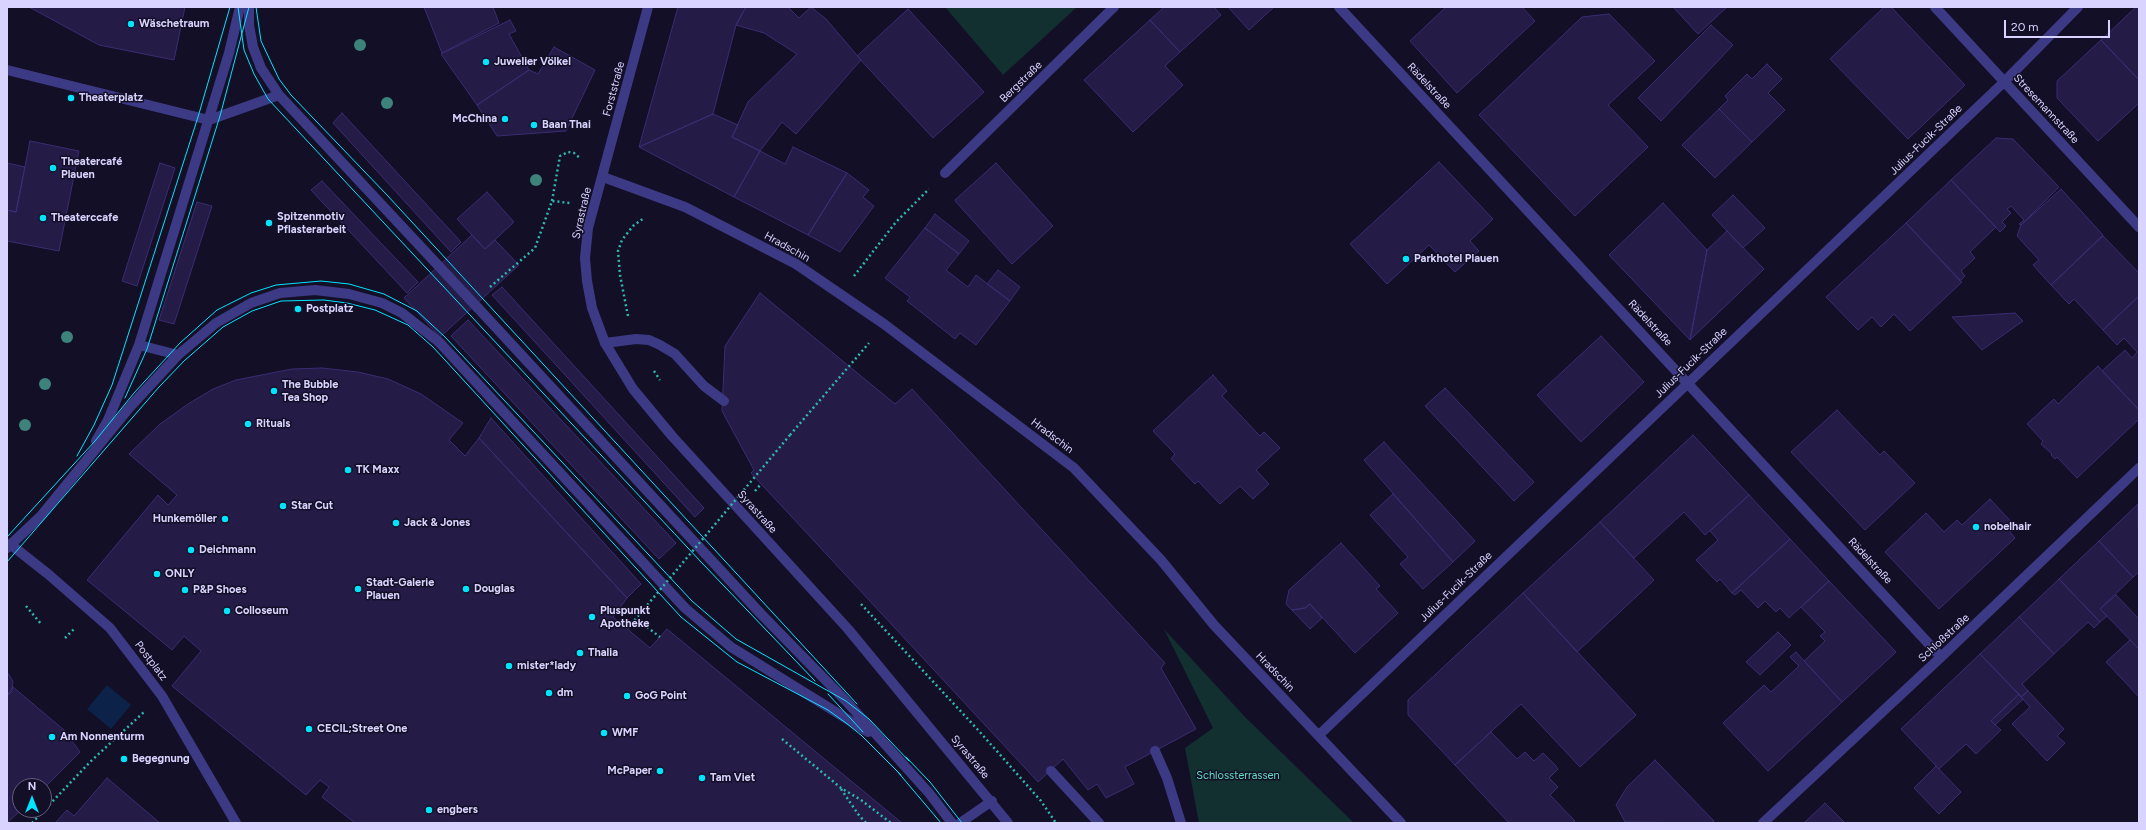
<!DOCTYPE html>
<meta charset="utf-8">
<style>
body{margin:0}
#map{position:relative;width:2146px;height:830px;overflow:hidden;background:#130f26;font-family:Figtree,sans-serif}
canvas{display:block}
.frame{position:absolute;inset:0;border:8px solid #d9d4ff;pointer-events:none}
.north{position:absolute;left:12px;top:778px;width:40px;height:40px;box-sizing:border-box;background:#130f26;border:1px solid #625e7d;border-radius:50%;rotate:0deg;font-size:11px;font-weight:700;line-height:16px;text-align:center;color:#d9d4ff}
.north::after{content:'';display:block;margin:auto;width:14px;height:18px;background:#00e5ff;clip-path:polygon(50% 0,100% 100%,50% 72%,0 100%)}
.scale{position:absolute;left:2004px;top:20px;width:106px;height:18px;box-sizing:border-box;border:2px solid #d9d4ff;border-top:0;padding-left:5px;font-size:12px;line-height:14px;white-space:nowrap;color:#d9d4ff;-webkit-text-stroke:3px #130f26;paint-order:stroke}
</style>
<div id="map">
<canvas width="2146" height="830"></canvas>
<div class="frame"></div>
<div class="north">N</div>
<div class="scale">20 m</div>
</div>
<script>
const g = document.querySelector('canvas').getContext('2d');
g.lineJoin = 'round';
function paint(path, color) { g.fillStyle = color; g.fill(path, 'evenodd'); }
const toPath = rows => new Path2D(rows.map(r => 'M' + r).join(''));
function strokePath(path, color, width, dash) { g.strokeStyle = color; g.lineWidth = width; g.lineCap = dash ? 'butt' : 'round'; g.setLineDash(dash || []); g.stroke(path); }
function label(font, color, halo, rows, align = 'center') {
  g.font = font + ' Figtree,sans-serif'; g.lineWidth = 3; g.setLineDash([]); g.textBaseline = 'middle'; g.strokeStyle = halo; g.fillStyle = color; for (const [text, x, y, turn = 0] of rows) {
    g.save(); g.translate(x, y); g.rotate((+turn || 0) * Math.PI / 180); g.textAlign = isNaN(turn) ? turn : align; if (halo) g.strokeText(text, 0, 0); g.fillText(text, 0, 0); g.restore();
  }
}
paint(toPath([
 [945,7,1077,7,1003,75],
 [1164,629,1245,717,1354,823,1199,823,1185,748,1213,728]
]), '#12302f');
paint(toPath([
 [107,685,131,705,111,729,87,709]
]), '#0c2248');
const building = toPath([
 [29,7,185,7,174,60,99,45,29,7],
 [424,7,493,7,499,23,442,53,424,7],
 [678,7,746,7,736,25,713,114,639,147,678,7],
 [746,7,788,7,799,18,811,7,826,19,861,60,796,134,782,122,760,151,732,137,748,102,797,54,764,33,736,25,746,7],
 [1164,7,1214,7,1221,15,1180,52,1150,20,1164,7],
 [1228,7,1274,7,1249,30,1228,7],
 [1446,7,1522,7,1535,21,1457,93,1410,41,1446,7],
 [1673,7,1727,7,1698,34,1673,7],
 [1884,7,1891,7,1965,85,1908,139,1830,59,1884,7],
 [2136,7,2139,7,2139,80,2101,40,2136,7],
 [908,9,984,92,933,138,857,56,908,9],
 [1609,14,1655,61,1608,105,1648,147,1575,216,1479,115,1582,17,1609,14],
 [510,20,516,31,509,34,529,70,477,105,441,54,510,20],
 [1150,20,1180,52,1165,66,1183,85,1133,132,1084,80,1150,20],
 [1711,25,1733,45,1661,121,1638,98,1711,25],
 [2101,40,2139,80,2139,103,2098,141,2057,98,2057,81,2101,40],
 [554,47,595,70,566,131,497,136,477,105,529,70,538,74,554,47],
 [1767,64,1782,79,1768,93,1785,110,1752,142,1719,109,1728,100,1725,96,1747,74,1752,79,1767,64],
 [1719,109,1752,142,1715,178,1682,145,1719,109],
 [342,113,461,242,451,252,333,123,342,113],
 [713,114,738,125,732,137,760,151,734,197,639,147,713,114],
 [1996,138,2013,139,2059,187,2021,225,2019,224,2024,220,2011,206,2007,209,2011,213,2002,222,2006,226,2000,232,1951,180,1996,138],
 [30,141,79,151,59,251,7,241,7,210,16,212,30,141],
 [793,147,847,173,808,235,734,197,760,151,785,164,793,147],
 [1439,162,1493,219,1470,241,1479,251,1455,272,1429,245,1387,284,1350,244,1439,162],
 [7,163,25,167,16,212,7,210,7,163],
 [160,163,175,168,137,286,122,281,160,163],
 [996,163,1053,226,1012,264,956,202,955,200,996,163],
 [847,173,869,190,863,197,874,206,840,252,808,235,847,173],
 [1951,180,1996,227,1970,252,1975,258,1961,271,1965,276,1960,281,1906,223,1951,180],
 [322,181,418,282,407,293,311,190,322,181],
 [2061,189,2103,235,2051,285,2033,265,2039,260,2017,236,2021,225,2061,189],
 [487,192,514,222,485,249,457,219,487,192],
 [1733,195,1765,228,1743,248,1712,215,1733,195],
 [197,202,212,206,174,324,159,320,197,202],
 [1663,203,1707,250,1690,340,1609,255,1663,203],
 [935,214,969,241,959,254,925,228,935,214],
 [1906,223,1962,282,1910,331,1894,314,1881,327,1872,317,1858,330,1826,297,1906,223],
 [925,228,959,254,946,270,968,287,976,275,1010,301,976,345,960,333,955,339,907,301,910,297,885,278,925,228],
 [1727,231,1764,269,1690,340,1707,250,1727,231],
 [472,235,485,249,495,240,519,265,440,337,404,298,472,235],
 [2103,236,2139,273,2139,296,2103,330,2074,299,2069,304,2051,285,2103,236],
 [998,270,1020,287,1010,301,987,284,998,270],
 [502,287,704,508,695,517,492,295,502,287],
 [760,293,895,404,912,389,1165,663,1161,668,1196,729,1125,767,1134,784,1106,798,1097,784,1088,790,1063,759,1038,782,751,473,754,470,722,411,725,346,760,293],
 [2139,296,2139,410,2102,371,2125,350,2132,358,2137,352,2124,338,2117,345,2103,330,2139,296],
 [2015,313,2023,321,1982,350,1952,317,2015,313],
 [468,320,676,543,659,559,451,336,468,320],
 [1601,336,1644,382,1581,442,1537,395,1601,336],
 [2098,366,2139,410,2139,419,2077,478,2057,457,2055,459,2051,455,2052,454,2041,444,2043,441,2027,424,2054,399,2058,404,2098,366],
 [322,368,358,372,388,379,421,394,463,423,449,440,465,456,479,438,627,598,613,617,650,648,667,629,902,823,355,823,322,797,329,787,320,780,306,795,172,686,201,651,184,636,172,650,87,580,158,495,168,505,177,495,129,454,160,424,188,404,213,389,236,380,292,369,322,368],
 [1213,375,1227,391,1222,396,1260,436,1264,432,1280,448,1256,470,1269,484,1253,499,1240,486,1220,504,1198,481,1195,484,1171,459,1175,454,1153,431,1213,375],
 [1445,388,1534,482,1514,501,1425,406,1445,388],
 [1837,410,1880,455,1884,451,1915,483,1865,530,1791,452,1837,410],
 [491,418,641,584,627,598,479,438,491,418],
 [1693,435,1749,495,1705,535,1684,512,1634,558,1600,522,1693,435],
 [1384,442,1475,541,1453,562,1364,460,1384,442],
 [1393,494,1453,562,1423,589,1400,564,1408,557,1370,515,1393,494],
 [1749,495,1790,539,1732,593,1720,579,1717,582,1696,560,1718,540,1710,531,1749,495],
 [1990,499,2016,527,2010,532,2015,538,1939,609,1885,552,1926,513,1944,532,1957,520,1962,525,1990,499],
 [2138,504,2139,572,2133,577,2099,541,2138,504],
 [1600,522,1654,580,1577,652,1523,593,1600,522],
 [1790,539,1829,581,1789,618,1780,608,1776,612,1765,601,1758,608,1741,590,1735,595,1732,593,1790,539],
 [2099,541,2133,577,2100,609,2107,616,2100,622,2059,579,2099,541],
 [1341,543,1380,586,1376,589,1398,613,1355,653,1310,604,1305,608,1292,610,1286,604,1289,590,1341,543],
 [2059,579,2100,622,2094,628,2088,622,2054,654,2019,617,2059,579],
 [1829,581,1896,652,1842,702,1804,661,1825,641,1820,636,1825,632,1801,607,1829,581],
 [1523,593,1636,715,1580,767,1521,704,1455,765,1408,715,1408,700,1523,593],
 [2116,595,2139,619,2139,649,2100,609,2116,595],
 [1310,604,1322,618,1310,629,1292,610,1305,608,1310,604],
 [2019,617,2054,654,2022,684,2028,691,2021,697,1980,654,2019,617],
 [1778,632,1791,645,1760,675,1746,662,1778,632],
 [2130,640,2139,649,2139,697,2106,662,2130,640],
 [1796,652,1842,702,1768,771,1723,723,1764,685,1771,692,1799,666,1790,657,1796,652],
 [1980,654,2019,694,1991,721,2001,730,1976,754,1966,744,1939,769,1901,729,1980,654],
 [7,672,13,681,12,691,7,696,7,672],
 [13,687,64,730,80,752,44,788,44,786,20,786,21,810,7,823,7,696,13,687],
 [2028,691,2064,729,2057,736,2065,743,2047,761,2012,724,2030,707,2021,697,2028,691],
 [2019,694,2023,699,1995,725,1991,721,2019,694],
 [1491,732,1517,759,1525,752,1534,761,1543,753,1555,765,1558,769,1549,778,1558,787,1550,795,1575,821,1572,823,1509,823,1455,765,1491,732],
 [1655,760,1714,821,1712,823,1625,822,1616,805,1627,787,1655,760],
 [1936,766,1961,792,1939,814,1914,788,1936,766],
 [107,778,160,823,55,823,67,810,74,816,107,778],
 [1825,803,1845,823,1804,823,1825,803]
]);
paint(building, '#241b47');
strokePath(building, '#3b2d73', 1);
strokePath(toPath([
 [552,201,560,156,568,152,574,153,581,159],
 [854,276,896,222,929,189],
 [490,287,535,248,552,201,570,203],
 [628,316,620,275,618,251,622,240,633,226,644,218],
 [654,371,660,380],
 [790,435,869,343],
 [755,491,761,484],
 [861,604,979,731,1041,801,1056,823],
 [26,606,42,625],
 [639,621,660,637],
 [65,638,74,629],
 [782,739,841,788,861,800,891,823],
 [841,789,858,814,866,823],
 [32,823,90,762,144,712]
]), '#2fb8b0', 2.5, [2, 3]);
strokePath(toPath([
 [477,307,761,614,846,701,929,793,952,823],
 [439,342,685,608,731,647,868,732],
 [605,343,636,339,649,340,660,345,675,354,704,386,724,401],
 [1155,751,1167,778,1181,823],
 [1051,771,1099,823],
 [960,823,992,801]
]), '#3d3a85', 10);
strokePath(toPath([
 [249,7,249,25,253,47,261,68,279,95,477,307],
 [648,7,588,228,585,258,587,281,592,308,605,343,633,389,672,436,848,629,1008,823],
 [1339,7,1941,657],
 [1935,7,2139,227],
 [7,70,209,120],
 [209,120,279,95],
 [945,173,1114,7],
 [603,177,685,207,796,264,884,324,1074,468,1161,560,1214,625,1401,823],
 [139,345,178,355],
 [96,441,108,420,139,345,229,53,240,7],
 [10,544,48,574,110,628,162,696,236,823],
 [7,548,41,516,129,408,178,355,216,323,251,303,280,293,315,290,349,294,382,303,402,313,439,342],
 [1319,735,2004,82,2078,7],
 [1763,823,1941,657,2139,468]
]), '#3d3a85', 10);
strokePath(toPath([
 [238,7,244,50,254,74,268,99,702,563,815,681],
 [256,7,261,41,279,79,291,95,387,195,857,704],
 [125,398,147,349,220,116,249,7],
 [77,456,94,425,112,385,198,117,230,7],
 [7,537,95,441,134,393,180,343,217,310,251,293,276,285,321,281,349,284,384,294,417,311,445,337,692,601,736,639,846,701,869,719,909,761],
 [7,562,159,387,184,361,223,327,252,311,281,301,324,300,347,303,375,310,408,325,433,347,681,617,737,662,828,710,846,723,861,735,901,775],
 [828,694,863,732],
 [906,757,930,782,962,823],
 [897,771,941,823]
]), '#00e5ff', 1);
strokePath(toPath([
 [628,628,790,435]
]), '#2fb8b0', 2.5, [2, 3]);
g.fillStyle = '#3d827b';
for (const [x, y] of [
 [360,45],
 [387,103],
 [536,180],
 [67,337],
 [45,384],
 [25,425]
]) { g.beginPath(); g.arc(x, y, 6, 0, 2 * Math.PI); g.fill(); }
for (const [x, y, r, color] of [
 [131,24,4,"#00e5ff"],
 [486,62,4,"#00e5ff"],
 [71,98,4,"#00e5ff"],
 [505,119,4,"#00e5ff"],
 [534,125,4,"#00e5ff"],
 [53,168,4,"#00e5ff"],
 [43,218,4,"#00e5ff"],
 [269,223,4,"#00e5ff"],
 [1406,259,4,"#00e5ff"],
 [298,309,4,"#00e5ff"],
 [274,391,4,"#00e5ff"],
 [248,424,4,"#00e5ff"],
 [348,470,4,"#00e5ff"],
 [283,506,4,"#00e5ff"],
 [225,519,4,"#00e5ff"],
 [396,523,4,"#00e5ff"],
 [1976,527,4,"#00e5ff"],
 [191,550,4,"#00e5ff"],
 [157,574,4,"#00e5ff"],
 [358,589,4,"#00e5ff"],
 [466,589,4,"#00e5ff"],
 [185,590,4,"#00e5ff"],
 [227,611,4,"#00e5ff"],
 [592,617,4,"#00e5ff"],
 [580,653,4,"#00e5ff"],
 [509,666,4,"#00e5ff"],
 [549,693,4,"#00e5ff"],
 [627,696,4,"#00e5ff"],
 [309,729,4,"#00e5ff"],
 [604,733,4,"#00e5ff"],
 [52,737,4,"#00e5ff"],
 [124,759,4,"#00e5ff"],
 [660,771,4,"#00e5ff"],
 [702,778,4,"#00e5ff"],
 [429,810,4,"#00e5ff"]
]) { const dot = new Path2D(); dot.arc(x, y, r, 0, 2 * Math.PI); g.fillStyle = color; g.fill(dot); strokePath(dot, '#130f26', 1.5); }
label('bold 11px', '#d9d4ff', '#130f26', [
 ["Wäschetraum",139,24],
 ["Juwelier Völkel",494,62],
 ["Theaterplatz",79,98],
 ["McChina",497,119,"right"],
 ["Baan Thai",542,125],
 ["Theatercafé",61,162],
 ["Plauen",61,175],
 ["Spitzenmotiv",277,217],
 ["Pflasterarbeit",277,230],
 ["Theaterccafe",51,218],
 ["Parkhotel Plauen",1414,259],
 ["Postplatz",306,309],
 ["The Bubble",282,385],
 ["Tea Shop",282,398],
 ["Rituals",256,424],
 ["TK Maxx",356,470],
 ["Star Cut",291,506],
 ["Hunkemöller",217,519,"right"],
 ["Jack & Jones",404,523],
 ["nobelhair",1984,527],
 ["Deichmann",199,550],
 ["ONLY",165,574],
 ["Stadt-Galerie",366,583],
 ["Plauen",366,596],
 ["Douglas",474,589],
 ["P&P Shoes",193,590],
 ["Colloseum",235,611],
 ["Pluspunkt",600,611],
 ["Apotheke",600,624],
 ["Thalia",588,653],
 ["mister*lady",517,666],
 ["dm",557,693],
 ["GoG Point",635,696],
 ["CECIL;Street One",317,729],
 ["WMF",612,733],
 ["Am Nonnenturm",60,737],
 ["Begegnung",132,759],
 ["McPaper",652,771,"right"],
 ["Tam Viet",710,778],
 ["engbers",437,810]
], 'left');
label('11px', '#d9d4ff', '#130f26', [
 ["Bergstraße",1021,82,-44],
 ["Rädelstraße",1429,86,47],
 ["Forststraße",614,89,-75],
 ["Stresemannstraße",2046,109,47],
 ["Julius-Fucik-Straße",1926,140,-44],
 ["Syrastraße",582,213,-77],
 ["Hradschin",787,247,29],
 ["Rädelstraße",1650,323,47],
 ["Julius-Fucik-Straße",1691,363,-44],
 ["Hradschin",1052,436,37],
 ["Syrastraße",757,512,48],
 ["Rädelstraße",1870,561,47],
 ["Julius-Fucik-Straße",1456,587,-44],
 ["Schloßstraße",1944,638,-43],
 ["Postplatz",151,661,53],
 ["Hradschin",1275,672,46],
 ["Syrastraße",970,757,50]
]);
label('11px', '#5fe0c0', '#130f26', [
 ["Schlossterrassen",1238,776]
]);
</script>
